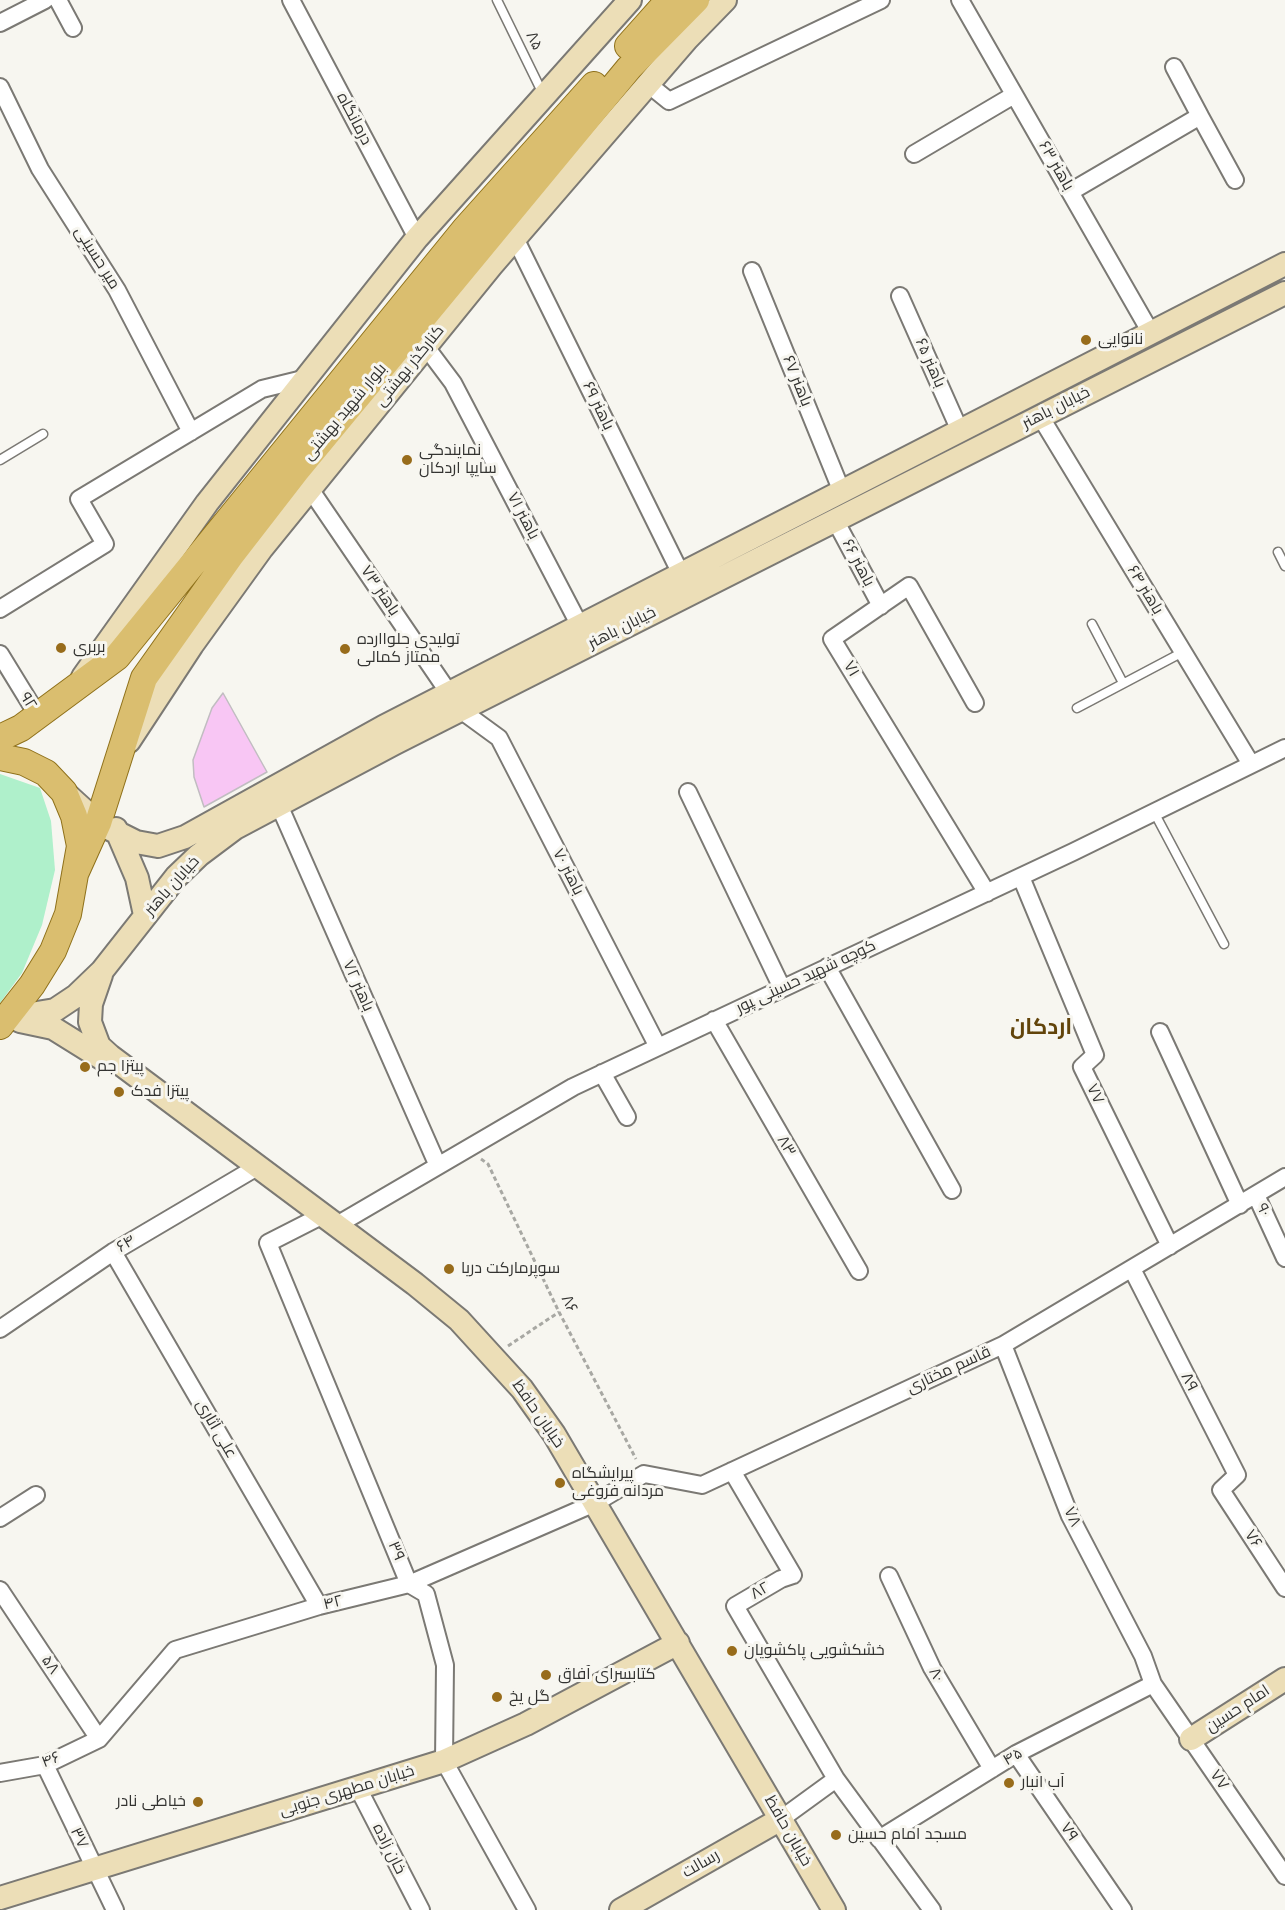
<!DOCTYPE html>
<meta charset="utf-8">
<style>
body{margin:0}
canvas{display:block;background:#f7f6f0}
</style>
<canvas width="1285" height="1910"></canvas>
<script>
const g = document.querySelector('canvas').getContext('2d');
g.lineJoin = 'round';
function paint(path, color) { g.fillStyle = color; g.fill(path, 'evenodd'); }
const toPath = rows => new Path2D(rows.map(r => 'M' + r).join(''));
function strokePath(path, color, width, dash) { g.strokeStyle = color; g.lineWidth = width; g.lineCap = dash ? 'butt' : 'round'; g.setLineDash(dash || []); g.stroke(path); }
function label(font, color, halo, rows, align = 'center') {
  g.font = font + ' Helvetica,Cairo,sans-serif'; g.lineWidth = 6; g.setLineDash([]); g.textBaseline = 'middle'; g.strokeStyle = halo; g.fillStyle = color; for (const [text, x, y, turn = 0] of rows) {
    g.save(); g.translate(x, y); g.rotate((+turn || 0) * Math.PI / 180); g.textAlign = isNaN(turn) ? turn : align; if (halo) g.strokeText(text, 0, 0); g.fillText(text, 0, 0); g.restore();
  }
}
paint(toPath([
 [0,774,40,788,51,821,55,870,42,925,22,973,0,1003]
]), '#aff0cb');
const building = toPath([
 [223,693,267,772,204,807,194,777,193,760,212,708,223,693]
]);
paint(building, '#f8c6f4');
strokePath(building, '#c1bdc1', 1.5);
const lane = toPath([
 [497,0,544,96],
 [0,460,43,434],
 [1278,552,1285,566],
 [1092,624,1123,683],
 [1077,708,1183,652],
 [1154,812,1224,944]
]);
const street = toPath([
 [58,0,73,28],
 [291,0,417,238],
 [960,0,1151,333],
 [0,23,45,0],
 [648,84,669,101,881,0],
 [0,87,40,169,117,290,191,432],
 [1200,116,1235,180],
 [914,154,1014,95],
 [1070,192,1200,116,1174,67],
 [515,238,681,574],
 [752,271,842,492],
 [900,296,960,431],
 [426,347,453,383,580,626],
 [1040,416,1251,764],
 [310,489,449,693],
 [835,520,881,606],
 [0,609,105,544,79,499,262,389,307,378],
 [0,654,38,716],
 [975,703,909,586,832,639,987,893],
 [462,711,499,738,658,1047],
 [688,792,782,988],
 [279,805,438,1166],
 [1021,877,1095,1055,1082,1067,1170,1246],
 [827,967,952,1190],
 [714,1020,859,1271],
 [1160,1032,1240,1205],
 [602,1073,627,1117],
 [1256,1195,1285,1258],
 [323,1215,268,1243,409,1584,426,1594,445,1665,444,1761,527,1910],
 [337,1225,573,1087,1073,852,1285,748],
 [113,1252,319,1606],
 [1132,1269,1237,1475,1221,1490,1285,1588],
 [0,1329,113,1252,257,1167],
 [1003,1345,1070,1516,1143,1656,1153,1684,1285,1876],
 [732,1471,793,1575,781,1579,735,1606,836,1779],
 [0,1518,36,1495],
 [889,1576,932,1668,992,1769],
 [0,1590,99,1739],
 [1016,1754,1123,1910],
 [45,1765,115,1910],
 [0,1773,45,1765,99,1739,175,1650,319,1606,409,1584,595,1503,644,1474,702,1485,1003,1345,1285,1177],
 [358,1788,421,1910],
 [781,1819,836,1779,932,1910],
 [879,1839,1016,1754,1153,1684]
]);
const secondary = toPath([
 [83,677,207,503,417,238,630,0],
 [129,741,192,645,262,548,491,266,687,39,725,0],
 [64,792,98,823,136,842,158,846,185,837,383,727,1285,264],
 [116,829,137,878,145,915],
 [101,975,91,1004,90,1022,99,1046,110,1056,415,1284,459,1320,522,1389,554,1434,834,1910],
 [7,1018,55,1010,76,996,102,971,176,877,199,855,235,828,395,743,1285,293],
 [20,1021,53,1028,106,1061],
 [1191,1739,1285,1679],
 [0,1898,444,1761,526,1724,678,1643],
 [621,1910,781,1819]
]);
const primary = toPath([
 [628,46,669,0],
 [0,738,21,728,117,657,465,229,594,85],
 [0,757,24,762,46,773,64,792,74,816,80,846,68,914,53,951,32,985,0,1026],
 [75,874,98,823,144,678,231,555,296,471,629,68,696,0]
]);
strokePath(lane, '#7b7974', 11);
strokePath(street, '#7b7974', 20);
strokePath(secondary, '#7b7974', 26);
strokePath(primary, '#8f711b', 28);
strokePath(toPath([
 [481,1159,488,1164,559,1312,636,1459],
 [508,1346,559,1312]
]), '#a8a8a3', 3, [4.5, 3]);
strokePath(lane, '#fff', 8);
strokePath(street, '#fff', 16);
strokePath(secondary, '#ecdeb7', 22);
strokePath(primary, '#dabe6f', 26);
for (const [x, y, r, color] of [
 [1086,340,6,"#986c1b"],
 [407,460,6,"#986c1b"],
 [61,648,6,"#986c1b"],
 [345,649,6,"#986c1b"],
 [85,1067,6,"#986c1b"],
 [119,1092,6,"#986c1b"],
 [449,1269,6,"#986c1b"],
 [560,1483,6,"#986c1b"],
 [732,1651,6,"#986c1b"],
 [546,1675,6,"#986c1b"],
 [497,1697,6,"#986c1b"],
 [1009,1783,6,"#986c1b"],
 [198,1802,6,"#986c1b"],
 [836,1835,6,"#986c1b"]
]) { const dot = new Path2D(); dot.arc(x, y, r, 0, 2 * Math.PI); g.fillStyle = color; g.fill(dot); strokePath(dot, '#f7f6f0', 2); }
label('16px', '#333331', '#f7f6f0', [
 ["۸۵",534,41,64],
 ["درمانگاه",354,119,62],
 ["باهنر ۶۳",1056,166,60],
 ["میر حسینی",97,258,58],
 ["باهنر ۶۵",930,363,66],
 ["کنارگذر بهشتی",410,366,-51],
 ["باهنر ۶۷",797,381,68],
 ["باهنر ۶۹",598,406,64],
 ["خیابان باهنر",1056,408,-27],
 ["بلوار شهید بهشتی",345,412,-50],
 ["باهنر ۷۱",523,516,62],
 ["باهنر ۶۶",858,563,62],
 ["باهنر ۶۴",1145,590,59],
 ["باهنر ۷۳",380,591,56],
 ["خیابان باهنر",622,628,-27],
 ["۷۱",851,669,59],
 ["۹۲",28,701,58],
 ["باهنر ۷۰",568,872,63],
 ["خیابان باهنر",172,886,-48],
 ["کوچه شهید حسینی ‍پور",806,977,-25],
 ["باهنر ۷۲",358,986,66],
 ["۷۷",1095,1094,64],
 ["۸۳",786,1146,60],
 ["۹۰",1263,1210,65],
 ["۶۴",126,1244,-31],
 ["۸۶",569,1304,64],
 ["قاسم مختاری",949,1370,-25],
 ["۸۹",1189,1382,63],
 ["خیابان حافظ",538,1414,55],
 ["علی آثاری",216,1429,60],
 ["۷۸",1072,1517,66],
 ["۷۶",1253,1539,57],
 ["۳۹",396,1551,67],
 ["۸۲",760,1591,-30],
 ["۴۲",333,1603,-14],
 ["۵۸",50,1665,56],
 ["۸۰",936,1675,60],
 ["امام حسین",1238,1709,-33],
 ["۴۵",1013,1757,-30],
 ["۴۶",51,1760,-21],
 ["۷۷",1219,1780,55],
 ["خیابان مطهری جنوبی",347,1791,-17],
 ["خیابان حافظ",788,1831,60],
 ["۷۹",1069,1832,55],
 ["۳۷",79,1838,65],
 ["خان زاده",389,1849,63],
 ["رسالت",701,1864,-30]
]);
label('16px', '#333331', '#f7f6f0', [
 ["نانوایی",1098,340],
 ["نمایندگی",419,451],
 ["سایپا اردکان",419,469],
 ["تولیدی حلواارده",357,640],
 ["ممتاز کمالی",357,658],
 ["بربری",73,648],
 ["پیتزا جم",97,1067],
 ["پیتزا فدک",131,1092],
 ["سوپرمارکت دریا",461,1269],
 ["پیرایشگاه",572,1474],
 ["مردانه فروغی",572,1492],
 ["خشکشویی پاکشویان",744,1651],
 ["کتابسرای آفاق",558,1675],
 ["گل یخ",509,1697],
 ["آب انبار",1021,1783],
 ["خیاطی نادر",186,1802,"right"],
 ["مسجد امام حسین",848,1835]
], 'left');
label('bold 22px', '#62440a', '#f7f6f0', [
 ["اردکان",1041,1028]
]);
</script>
